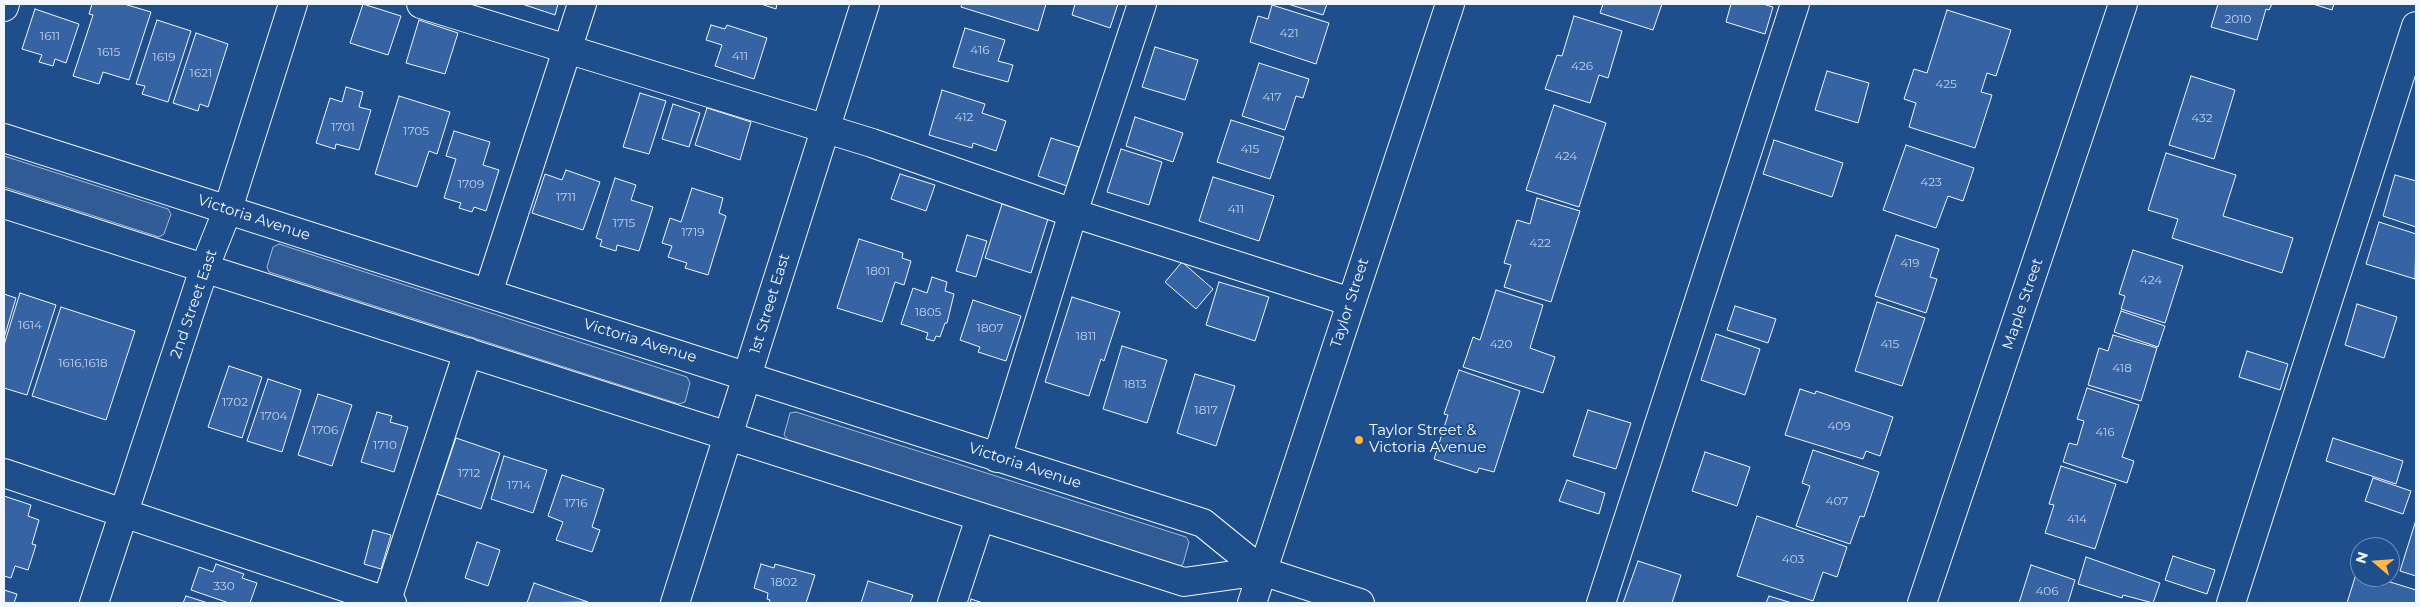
<!DOCTYPE html>
<style>
body{margin:0}
#map{position:relative;width:2420px;height:607px;overflow:hidden;background:#1f4e8c;font-family:Montserrat,sans-serif}
canvas{display:block}
.frame{position:absolute;inset:0;border:5px solid #f2f6ff;pointer-events:none}
.north{position:absolute;left:2350px;top:537px;width:50px;height:50px;box-sizing:border-box;background:#1f4e8c;border:1px solid #7391ba;border-radius:50%;rotate:288deg;font-size:14px;font-weight:700;line-height:20px;text-align:center;color:#f2f6ff}
.north::after{content:'';display:block;margin:auto;width:18px;height:22px;background:#ffb74d;clip-path:polygon(50% 0,100% 100%,50% 72%,0 100%)}
</style>
<div id="map">
<canvas width="2420" height="607"></canvas>
<div class="frame"></div>
<div class="north">N</div>
</div>
<script>
const g = document.querySelector('canvas').getContext('2d');
g.lineJoin = 'round';
function paint(path, color) { g.fillStyle = color; g.fill(path, 'evenodd'); }
const toPath = rows => new Path2D(rows.map(r => 'M' + r).join(''));
function strokePath(path, color, width, dash) { g.strokeStyle = color; g.lineWidth = width; g.lineCap = dash ? 'butt' : 'round'; g.setLineDash(dash || []); g.stroke(path); }
function label(font, color, halo, rows, align = 'center') {
  g.font = font + ' Montserrat,sans-serif'; g.lineWidth = 4; g.setLineDash([]); g.textBaseline = 'middle'; g.strokeStyle = halo; g.fillStyle = color; for (const [text, x, y, turn = 0] of rows) {
    g.save(); g.translate(x, y); g.rotate((+turn || 0) * Math.PI / 180); g.textAlign = isNaN(turn) ? turn : align; if (halo) g.strokeText(text, 0, 0); g.fillText(text, 0, 0); g.restore();
  }
}
const built = toPath([
 [4,156,168,209,171,214,164,234,159,237,4,187,4,156],
 [279,244,687,377,690,383,685,402,679,404,269,272,267,267,273,247,279,244],
 [796,412,1186,537,1189,542,1183,564,1178,567,788,440,784,435,790,413,796,412]
]);
paint(built, '#305b95');
strokePath(built, '#a8bbd7', 1);
const building = toPath([
 [92,4,124,4,151,12,129,80,103,72,99,84,73,76,93,15,89,14,92,4],
 [363,4,401,16,388,55,350,43,363,4],
 [522,4,558,4,555,15,522,4],
 [761,4,777,4,776,9,761,4],
 [962,4,1046,4,1038,31,961,7,962,4],
 [1075,4,1118,4,1110,28,1072,15,1075,4],
 [1288,4,1327,4,1323,15,1288,4],
 [1603,4,1662,4,1653,30,1600,13,1603,4],
 [1731,4,1763,4,1773,7,1765,34,1726,22,1731,4],
 [2218,4,2272,4,2269,10,2266,9,2257,40,2211,27,2218,4],
 [2313,4,2334,4,2332,10,2313,4],
 [1272,5,1329,23,1316,64,1250,42,1258,16,1268,19,1272,5],
 [35,9,79,24,66,63,55,59,53,66,39,62,42,55,22,49,35,9],
 [1947,10,2011,30,1996,76,1987,73,1981,92,1992,95,1975,148,1909,127,1916,103,1904,99,1914,69,1927,73,1947,10],
 [1574,16,1622,31,1608,78,1599,75,1590,103,1545,89,1557,55,1562,56,1574,16],
 [157,20,191,31,168,102,142,94,145,86,136,84,157,20],
 [419,20,458,33,445,74,406,63,419,20],
 [711,25,725,29,727,25,767,38,754,79,715,66,722,45,706,40,711,25],
 [965,28,1005,40,998,61,1013,65,1008,82,953,67,965,28],
 [196,33,228,44,208,107,200,104,198,111,173,103,196,33],
 [1155,47,1198,60,1185,100,1142,87,1155,47],
 [1259,63,1309,79,1303,98,1296,96,1285,130,1242,116,1259,63],
 [1827,71,1869,83,1858,123,1815,110,1827,71],
 [2191,76,2235,90,2214,159,2169,145,2191,76],
 [346,87,363,92,359,107,371,110,359,150,336,144,335,149,316,143,330,98,342,102,346,87],
 [942,90,985,104,982,113,1006,121,996,151,973,143,972,148,929,135,942,90],
 [640,93,666,101,649,154,623,147,640,93],
 [399,96,450,112,437,154,429,151,417,187,375,174,399,96],
 [673,104,700,113,689,147,662,139,673,104],
 [1554,105,1606,123,1579,207,1526,190,1554,105],
 [707,108,751,122,740,160,695,145,707,108],
 [1135,117,1183,133,1173,162,1126,146,1135,117],
 [1231,120,1284,137,1270,179,1217,162,1231,120],
 [454,131,490,142,483,165,499,170,486,211,474,207,472,212,459,208,461,203,444,198,456,159,446,156,454,131],
 [1051,138,1079,147,1067,186,1038,176,1051,138],
 [1774,140,1843,163,1832,197,1763,174,1774,140],
 [1906,145,1974,168,1963,201,1948,196,1936,228,1883,210,1906,145],
 [1121,149,1162,162,1149,205,1107,192,1121,149],
 [2166,153,2236,175,2223,216,2293,238,2282,273,2172,238,2178,219,2148,210,2166,153],
 [566,170,600,182,583,230,532,213,545,174,562,180,566,170],
 [900,174,935,185,926,211,891,199,900,174],
 [2395,175,2416,181,2416,227,2383,216,2395,175],
 [1213,177,1274,196,1259,241,1199,221,1213,177],
 [615,178,636,185,631,200,653,207,639,251,617,245,616,251,600,246,602,240,596,238,615,178],
 [692,188,723,198,719,213,726,216,708,275,685,268,687,263,668,257,672,246,662,243,670,218,681,222,692,188],
 [1537,198,1580,211,1551,302,1504,287,1511,265,1504,263,1517,220,1530,224,1537,198],
 [1002,204,1048,219,1031,273,985,258,1002,204],
 [2379,222,2416,234,2415,279,2366,264,2379,222],
 [967,235,987,241,976,277,956,271,967,235],
 [1896,235,1939,249,1930,277,1937,279,1926,313,1875,296,1896,235],
 [859,239,903,253,902,258,911,261,904,285,895,282,882,322,837,308,859,239],
 [2133,250,2183,266,2165,323,2121,309,2125,296,2119,294,2133,250],
 [1182,262,1213,289,1196,309,1165,282,1182,262],
 [932,277,947,282,945,291,954,294,947,323,945,323,940,337,936,336,934,341,926,339,928,333,901,324,913,288,927,293,932,277],
 [1219,282,1269,297,1255,341,1206,325,1219,282],
 [1496,290,1543,305,1530,348,1555,357,1543,393,1463,367,1473,337,1480,340,1496,290],
 [20,293,56,305,27,395,4,388,4,345,20,293],
 [4,294,16,298,4,338,4,294],
 [1072,297,1120,312,1104,361,1101,359,1089,396,1045,382,1072,297],
 [973,300,1021,316,1006,361,978,352,980,347,960,340,973,300],
 [1877,302,1925,318,1902,386,1855,371,1877,302],
 [2357,304,2397,317,2384,358,2345,345,2357,304],
 [1735,306,1776,319,1768,343,1727,330,1735,306],
 [61,307,135,331,106,420,32,396,61,307],
 [2121,311,2165,326,2158,347,2114,332,2121,311],
 [1716,334,1760,349,1745,395,1701,380,1716,334],
 [2113,335,2157,348,2141,401,2088,385,2099,348,2108,351,2113,335],
 [1122,346,1167,360,1147,423,1103,409,1122,346],
 [2247,351,2288,364,2280,390,2239,377,2247,351],
 [229,366,262,377,242,438,208,427,229,366],
 [1459,370,1520,391,1494,472,1479,468,1477,473,1434,459,1448,415,1444,414,1459,370],
 [1195,374,1235,386,1216,446,1177,433,1195,374],
 [268,379,301,390,282,452,247,441,268,379],
 [2087,388,2139,405,2122,457,2134,461,2127,483,2063,462,2069,443,2077,445,2084,421,2077,419,2087,388],
 [1800,389,1815,394,1816,391,1893,417,1880,456,1866,451,1863,459,1785,435,1800,389],
 [318,394,352,405,332,466,298,455,318,394],
 [1588,410,1631,423,1616,469,1573,456,1588,410],
 [377,412,392,416,390,422,408,427,394,472,361,462,377,412],
 [456,438,500,453,481,509,437,494,456,438],
 [2333,438,2403,461,2396,484,2326,461,2333,438],
 [1813,450,1879,472,1864,517,1860,516,1850,544,1796,526,1810,486,1802,483,1813,450],
 [1705,452,1750,467,1737,506,1692,491,1705,452],
 [504,456,547,470,533,513,491,499,504,456],
 [2061,466,2116,484,2095,549,2045,533,2054,505,2049,504,2061,466],
 [562,475,604,489,592,527,600,530,592,552,556,540,563,522,548,516,562,475],
 [2373,478,2411,491,2403,514,2365,501,2373,478],
 [1567,480,1605,493,1599,514,1559,501,1567,480],
 [4,496,31,505,28,516,39,520,32,544,36,545,28,570,15,566,11,578,4,576,4,496],
 [1757,516,1847,547,1837,577,1823,572,1813,601,1737,576,1757,516],
 [2416,520,2416,576,2400,571,2416,520],
 [373,530,391,535,381,569,364,564,373,530],
 [477,542,500,550,488,586,465,578,477,542],
 [2173,556,2215,570,2207,594,2165,580,2173,556],
 [2086,557,2160,583,2153,603,2123,595,2122,598,2078,584,2086,557],
 [1638,561,1681,575,1672,603,1623,603,1638,561],
 [216,564,244,574,242,578,257,583,250,603,229,603,191,590,199,567,213,572,216,564],
 [761,564,774,568,775,564,815,575,806,603,769,603,770,600,767,599,768,593,754,588,761,564],
 [2031,565,2075,580,2068,603,2019,603,2031,565],
 [2357,571,2360,572,2360,577,2374,577,2416,590,2416,603,2347,603,2357,571],
 [868,581,913,595,910,603,861,603,868,581],
 [534,583,588,602,527,603,534,583],
 [4,590,17,594,14,603,4,603,4,590],
 [186,596,208,603,183,603,186,596],
 [1769,596,1792,603,1766,603,1769,596],
 [971,599,983,603,970,603,971,599]
]);
paint(building, '#3563a3');
strokePath(building, '#f2f6ff', 1);
const minor = toPath([
 [421,4,872,143,1073,213,1351,302],
 [4,7,5,4],
 [4,138,1203,523,1262,571,1360,603],
 [4,204,1184,582,1262,571],
 [488,293,582,4],
 [997,458,1073,213,1142,4],
 [4,473,392,603],
 [94,603,204,269,228,209,293,4],
 [386,603,468,352],
 [675,603,865,4],
 [952,603,980,518],
 [1601,603,1795,4],
 [1922,603,2123,4],
 [2231,603,2416,26]
]);
const major = toPath([
 [1252,603,1450,4]
]);
strokePath(minor, '#f2f6ff', 30);
strokePath(major, '#f2f6ff', 30);
strokePath(minor, '#1f4e8c', 28);
strokePath(major, '#1f4e8c', 28);
for (const [x, y, r, color] of [
 [1359,440,5,"#ffb74d"]
]) { const dot = new Path2D(); dot.arc(x, y, r, 0, 2 * Math.PI); g.fillStyle = color; g.fill(dot); strokePath(dot, '#1f4e8c', 2); }
label('12px', '#c3d1e8', null, [
 ["2010",2238,19],
 ["421",1289,33],
 ["1611",50,36],
 ["416",980,50],
 ["1615",109,52],
 ["411",740,56],
 ["1619",164,57],
 ["426",1582,66],
 ["1621",201,73],
 ["425",1946,84],
 ["417",1272,97],
 ["412",964,117],
 ["432",2202,118],
 ["1701",343,127],
 ["1705",416,131],
 ["415",1250,149],
 ["424",1566,156],
 ["423",1931,182],
 ["1709",471,184],
 ["1711",566,197],
 ["411",1236,209],
 ["1715",624,223],
 ["1719",693,232],
 ["422",1540,243],
 ["419",1910,263],
 ["1801",878,271],
 ["424",2151,280],
 ["1805",928,312],
 ["1614",30,325],
 ["1807",990,328],
 ["1811",1086,336],
 ["420",1501,344],
 ["415",1890,344],
 ["1616,1618",83,363],
 ["418",2122,368],
 ["1813",1135,384],
 ["1702",235,402],
 ["1817",1206,410],
 ["1704",274,416],
 ["409",1839,426],
 ["1706",325,430],
 ["416",2105,432],
 ["1710",385,445],
 ["1712",469,473],
 ["1714",519,485],
 ["407",1837,501],
 ["1716",576,503],
 ["414",2077,519],
 ["403",1793,559],
 ["1802",784,582],
 ["330",224,586],
 ["406",2047,591]
]);
label('15px', '#f2f6ff', '#1f4e8c', [
 ["Victoria Avenue",254,218,18],
 ["Taylor Street",1350,303,-72],
 ["2nd Street East",194,304,-71],
 ["1st Street East",770,304,-73],
 ["Maple Street",2023,304,-71],
 ["Victoria Avenue",640,341,17],
 ["Victoria Avenue",1025,466,18]
]);
label('15px', '#f2f6ff', '#1f4e8c', [
 ["Taylor Street &",1369,431],
 ["Victoria Avenue",1369,448]
], 'left');
</script>
